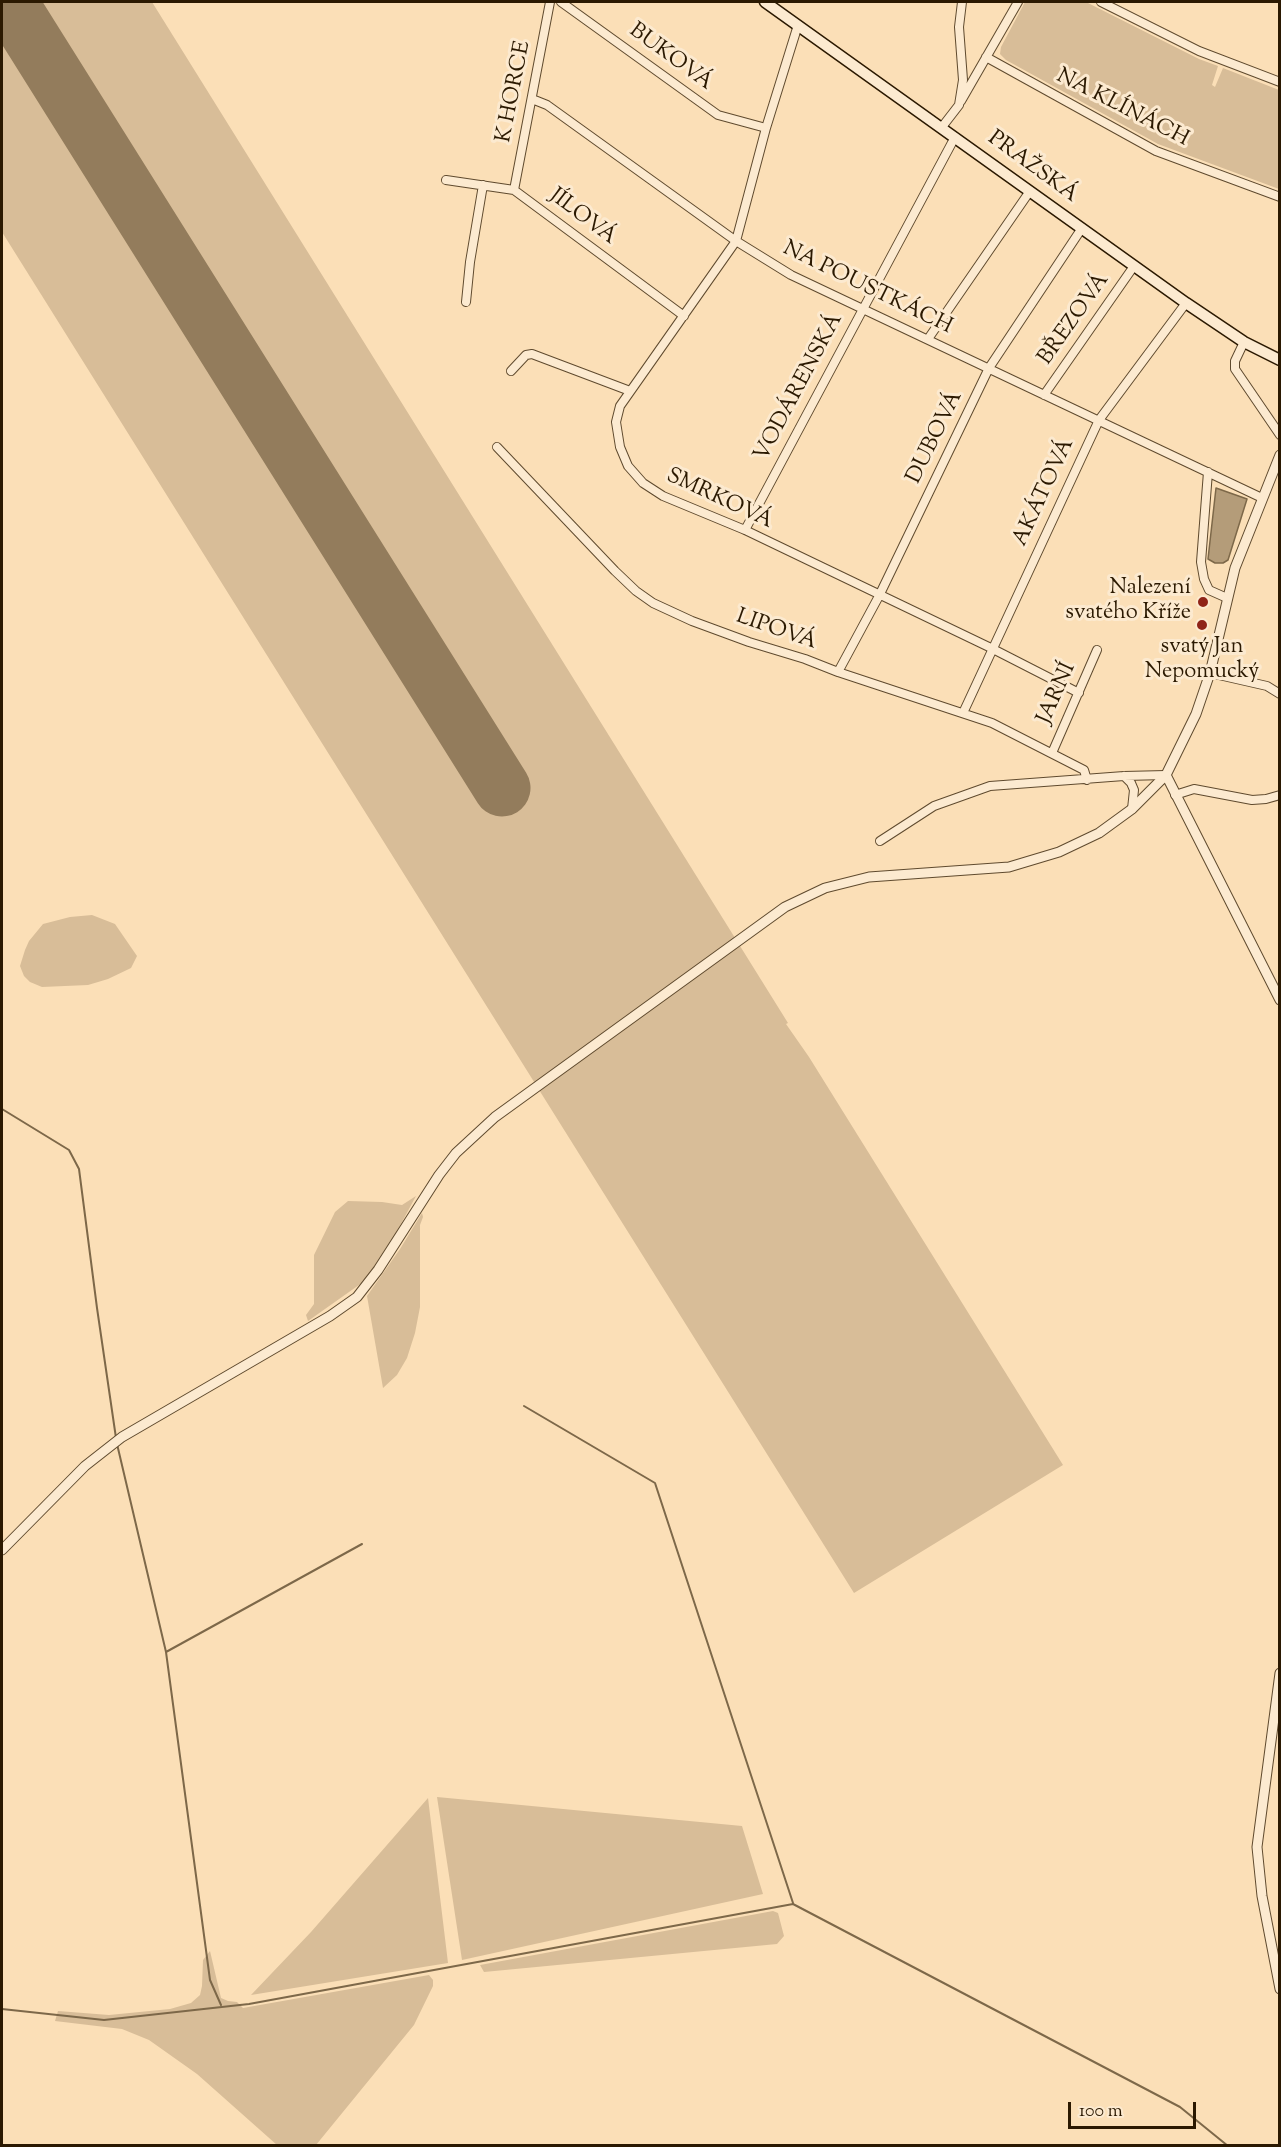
<!DOCTYPE html>
<meta charset="utf-8">
<style>
body{margin:0}
#map{position:relative;width:1281px;height:2147px;overflow:hidden;background:#fbdfb7;font-family:"Sorts Mill Goudy",serif}
canvas{display:block}
.frame{position:absolute;inset:0;border:3px solid #2b1901;pointer-events:none}
.scale{position:absolute;left:1068px;top:2102px;width:128px;height:27px;box-sizing:border-box;border:3px solid #2b1901;border-top:0;padding-left:8px;font-size:18px;line-height:21px;white-space:nowrap;color:#2b1901;-webkit-text-stroke:4px #fcead0;paint-order:stroke}
</style>
<div id="map">
<canvas width="1281" height="2147"></canvas>
<div class="frame"></div>
<div class="scale">100 m</div>
</div>
<script>
const g = document.querySelector('canvas').getContext('2d');
g.lineJoin = 'round';
function paint(path, color) { g.fillStyle = color; g.fill(path, 'evenodd'); }
const toPath = rows => new Path2D(rows.map(r => 'M' + r).join(''));
function strokePath(path, color, width, dash) { g.strokeStyle = color; g.lineWidth = width; g.lineCap = dash ? 'butt' : 'round'; g.setLineDash(dash || []); g.stroke(path); }
function label(font, color, halo, rows, align = 'center') {
  g.font = font + ' "Sorts Mill Goudy",serif'; g.lineWidth = 6; g.setLineDash([]); g.textBaseline = 'middle'; g.strokeStyle = halo; g.fillStyle = color; for (const [text, x, y, turn = 0] of rows) {
    g.save(); g.translate(x, y); g.rotate((+turn || 0) * Math.PI / 180); g.textAlign = isNaN(turn) ? turn : align; if (halo) g.strokeText(text, 0, 0); g.fillText(text, 0, 0); g.restore();
  }
}
paint(toPath([
 [2,2,152,2,788,1023,786,1024,809,1057,1063,1465,854,1593,2,232],
 [1025,2,1086,2,1199,59,1218,66,1212,85,1215,87,1223,68,1279,90,1279,189,1158,144,1006,60,1000,54,1001,47],
 [92,915,115,924,137,956,131,968,108,979,88,985,42,987,30,982,24,976,20,966,25,950,29,941,43,924,70,917],
 [416,1196,382,1259,366,1280,308,1321,306,1315,314,1304,314,1255,335,1212,348,1201,382,1202,402,1205],
 [422,1213,423,1217,420,1225,420,1307,415,1333,407,1358,397,1375,383,1388,367,1296,400,1249],
 [437,1797,742,1826,763,1894,462,1960],
 [428,1798,448,1963,251,1995,311,1932],
 [773,1911,778,1913,784,1936,777,1944,484,1972,480,1965],
 [210,1951,221,1998,228,2001,237,2002,243,2008,429,1975,433,1980,433,1986,414,2025,316,2145,277,2145,197,2074,149,2040,122,2029,55,2021,58,2011,109,2015,170,2009,191,2003,200,1995,202,1986,203,1960]
]), '#d8bd98');
const water = toPath([
 [1216,488,1247,499,1228,560,1223,563,1215,563,1208,559,1216,488]
]);
paint(water, '#b49c79');
strokePath(water, '#7d6849', 1.5);
strokePath(toPath([
 [2,1109,69,1150,79,1169,97,1308,116,1438],
 [524,1406,655,1483,793,1903],
 [117,1444,166,1652,210,1980,221,2005],
 [166,1652,362,1544],
 [2,2009,104,2020,249,2004,793,1904,1180,2107,1228,2146]
]), '#7d6849', 2);
strokePath(toPath([
 [9,2,502,788]
]), '#937c5c', 57);
const minor = toPath([
 [561,2,718,115,766,128],
 [1101,2,1199,51,1280,82],
 [798,25,766,128,736,241,620,406,616,422,620,447,628,466,643,483,663,496,745,530,991,648,1079,693],
 [986,57,1156,151,1280,197],
 [532,99,547,105,736,241,791,275,1262,498],
 [961,101,1018,2],
 [942,127,959,105,963,80,959,27,962,2],
 [446,180,514,190,684,316],
 [514,190,550,2],
 [466,302,470,262,483,185],
 [928,339,1030,191],
 [1244,342,1235,361,1235,369,1280,435],
 [511,371,526,355,532,354,630,391],
 [1044,395,1134,266],
 [497,447,615,571,636,591,653,603,692,621,749,642,805,659,838,672,992,723,1084,770,1087,780],
 [1208,472,1201,562,1204,579,1209,590,1227,598],
 [745,530,955,137],
 [838,672,879,596,989,368,1082,228],
 [1210,673,1267,686,1280,694],
 [963,713,1099,420,1186,303],
 [1052,753,1097,650],
 [1124,776,1131,783,1134,790,1132,809],
 [1175,795,1194,789,1252,800,1266,799,1280,795],
 [880,841,934,806,990,786,1124,776,1166,775]
]);
const tertiary = toPath([
 [1166,775,1280,1000],
 [2,1550,85,1466,122,1437,330,1316,357,1297,378,1270,439,1175,456,1153,495,1117,785,907,825,888,869,877,1009,867,1059,852,1099,833,1132,809,1166,775,1196,714,1210,673,1235,568,1280,455],
 [1280,1673,1257,1847,1262,1896,1280,1989]
]);
const secondary = toPath([
 [765,2,1186,303,1244,342,1280,360]
]);
strokePath(minor, '#5f4a2e', 10);
strokePath(tertiary, '#5f4a2e', 11);
strokePath(secondary, '#2b1901', 13);
strokePath(minor, '#fcead0', 8);
strokePath(tertiary, '#fcead0', 9);
strokePath(secondary, '#fcead0', 10);
for (const [x, y, r, color] of [
 [1203,602,6,"#8f2418"],
 [1202,625,6,"#8f2418"]
]) { const dot = new Path2D(); dot.arc(x, y, r, 0, 2 * Math.PI); g.fillStyle = color; g.fill(dot); strokePath(dot, '#fcead0', 2); }
label('22px', '#2b1901', '#fcead0', [
 ["BUKOVÁ",670,58,36],
 ["K HORCE",515,92,-79],
 ["NA KLÍNÁCH",1122,109,27],
 ["PRAŽSKÁ",1032,168,36],
 ["JÍLOVÁ",582,218,37],
 ["NA POUSTKÁCH",867,289,26],
 ["BŘEZOVÁ",1075,320,-55],
 ["VODÁRENSKÁ",800,388,-62],
 ["DUBOVÁ",936,438,-64],
 ["AKÁTOVÁ",1045,493,-65],
 ["SMRKOVÁ",719,500,25],
 ["LIPOVÁ",776,631,19],
 ["JARNÍ",1058,694,-66]
]);
label('22px', '#2b1901', '#fcead0', [
 ["Nalezení",1191,589],
 ["svatého Kříže",1191,614],
 ["svatý Jan",1202,648,"center"],
 ["Nepomucký",1202,673,"center"]
], 'right');
</script>
